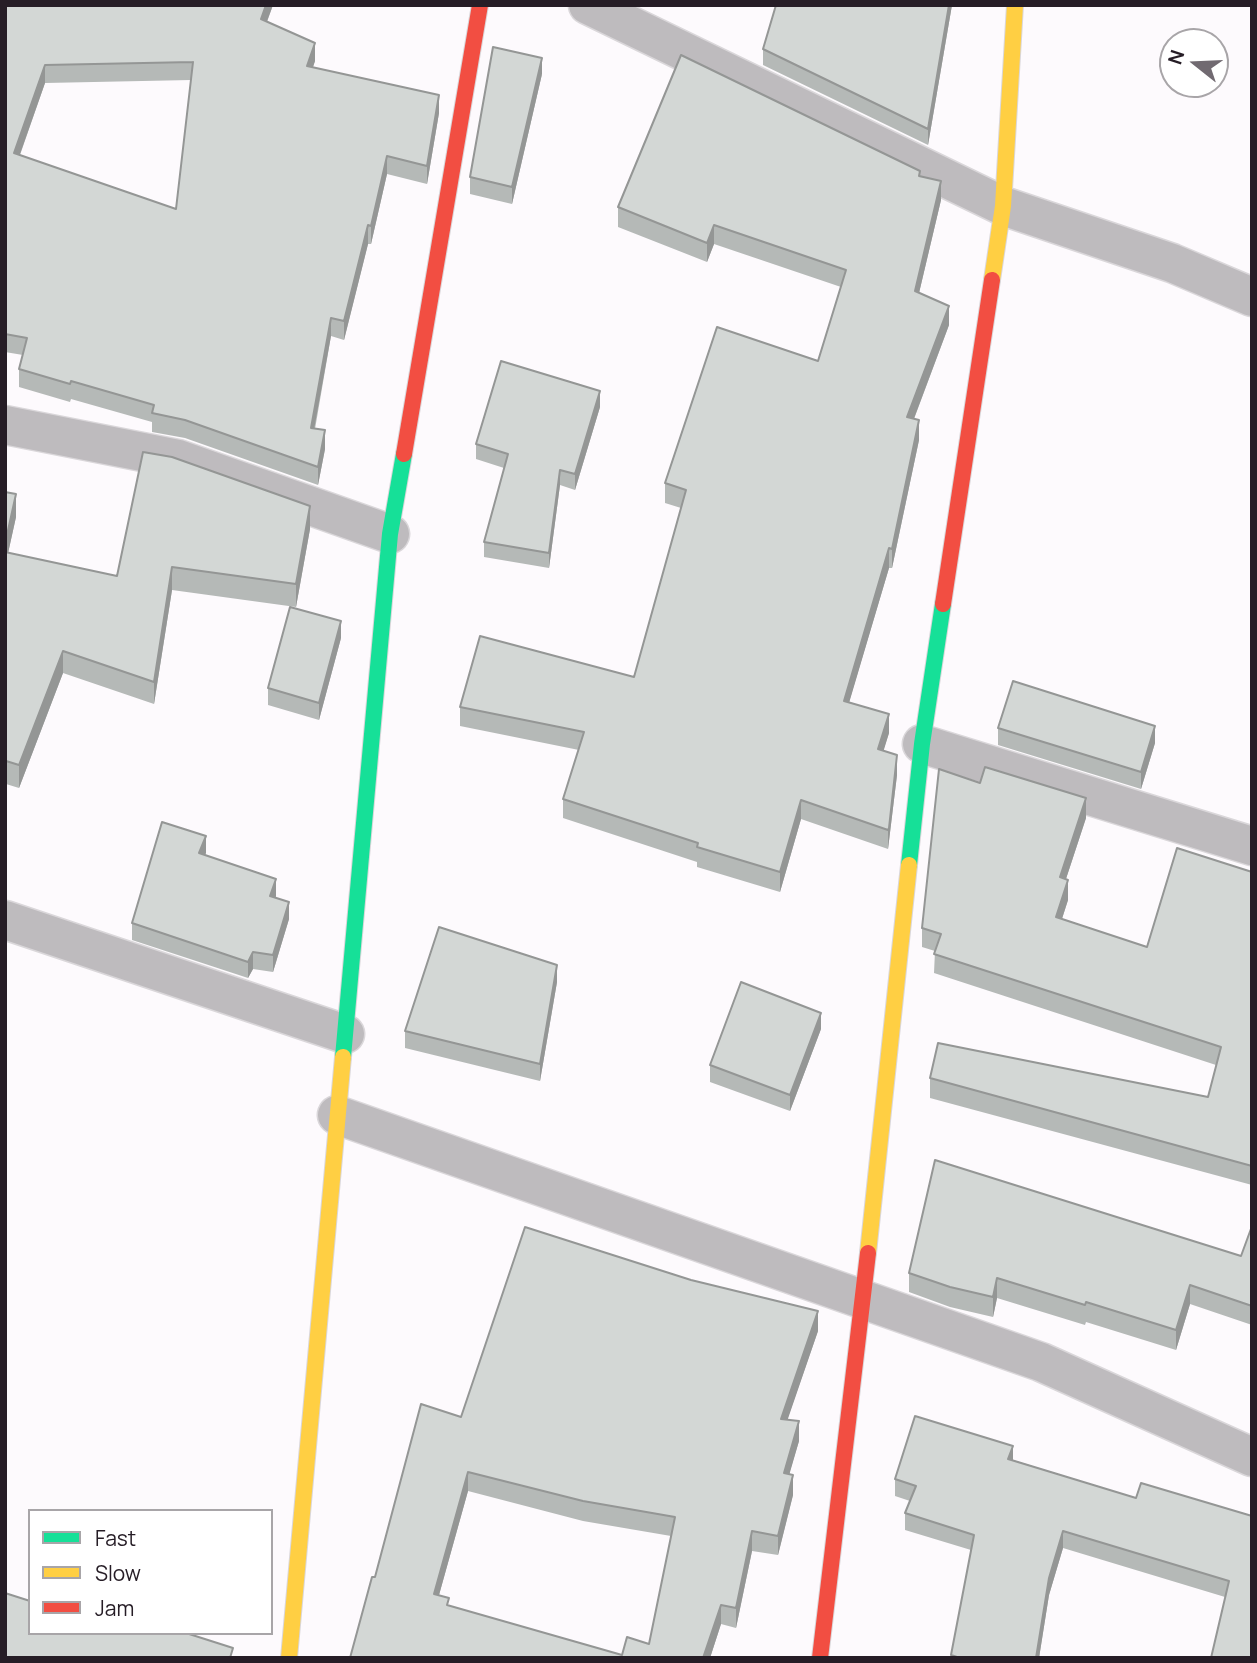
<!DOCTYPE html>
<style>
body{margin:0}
#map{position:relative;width:1257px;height:1663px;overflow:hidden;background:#fdfafd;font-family:Manrope,sans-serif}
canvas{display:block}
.frame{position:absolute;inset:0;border:7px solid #261d26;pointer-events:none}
.legend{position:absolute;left:28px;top:1509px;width:245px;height:126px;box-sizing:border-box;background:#fff;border:2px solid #a8a5a8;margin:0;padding:9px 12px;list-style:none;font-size:21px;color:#261d26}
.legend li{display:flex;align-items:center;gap:14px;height:35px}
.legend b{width:35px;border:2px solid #a8a5a8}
.north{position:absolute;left:1159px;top:28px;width:70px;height:70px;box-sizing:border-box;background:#fff;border:2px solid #a8a5a8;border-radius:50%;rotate:288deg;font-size:19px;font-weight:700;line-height:28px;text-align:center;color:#261d26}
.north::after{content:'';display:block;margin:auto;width:24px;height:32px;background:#716a71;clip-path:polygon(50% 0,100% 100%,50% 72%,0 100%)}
</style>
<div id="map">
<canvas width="1257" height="1663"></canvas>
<div class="frame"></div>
<ul class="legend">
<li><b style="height:9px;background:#16e098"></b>Fast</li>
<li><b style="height:9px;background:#ffcf43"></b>Slow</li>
<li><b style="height:9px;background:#f24e42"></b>Jam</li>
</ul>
<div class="north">N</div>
</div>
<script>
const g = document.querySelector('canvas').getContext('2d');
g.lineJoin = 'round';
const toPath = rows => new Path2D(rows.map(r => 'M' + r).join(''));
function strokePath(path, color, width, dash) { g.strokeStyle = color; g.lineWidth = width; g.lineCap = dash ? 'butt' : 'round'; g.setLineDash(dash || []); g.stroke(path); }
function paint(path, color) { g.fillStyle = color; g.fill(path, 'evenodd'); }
const street = toPath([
 [588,5,1003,206,1172,263,1252,297],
 [5,425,178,459,390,534],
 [922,744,1252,846],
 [5,920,345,1034],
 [337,1115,1041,1362,1252,1457]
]);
const fast = toPath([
 [909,865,922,744,943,604],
 [343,1057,390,534,404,454]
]);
const slow = toPath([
 [992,280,1003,206,1015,5],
 [868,1253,909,865],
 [289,1658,343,1057]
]);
const jam = toPath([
 [404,454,480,5],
 [943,604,992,280],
 [820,1658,868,1253]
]);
strokePath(street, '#dad7da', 41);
strokePath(fast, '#dad7da', 18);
strokePath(slow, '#dad7da', 18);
strokePath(jam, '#dad7da', 18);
strokePath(street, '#bebbbe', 38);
strokePath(fast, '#16e098', 16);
strokePath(slow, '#ffcf43', 16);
strokePath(jam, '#f24e42', 16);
paint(toPath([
 [5,5,273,5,267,22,315,61,313,67,439,113,427,184,387,174,371,244,368,244,344,340,331,336,315,429,325,449,318,485,185,438,152,432,152,422,71,399,70,402,19,387,19,369,23,355,5,352],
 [191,80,176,209,20,155,45,83],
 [776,5,952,5,928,145,763,65,763,49],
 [542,74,512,204,470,194,470,177],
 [920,176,941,200,919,293,949,325,914,419,919,440,892,568,889,568,849,702,889,733,883,751,897,775,888,849,801,819,780,892,697,867,697,862,563,818,563,799,579,750,460,726,460,707,634,677,681,508,665,503,665,483,818,361,841,287,714,244,707,262,618,227,618,207],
 [600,407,575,490,560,485,549,568,484,557,484,542,504,468,476,459,476,444],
 [5,492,16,517,8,553,117,576,310,529,296,607,172,590,154,704,63,673,19,788,6,784],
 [341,638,319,720,268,705,268,688],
 [998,728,1155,743,1141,789,998,745],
 [980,783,1086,818,1066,879,1068,900,1062,919,1147,947,1252,872,1252,1185,930,1098,930,1078,1208,1097,1216,1065,934,973,935,951,922,947,922,928],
 [206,853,205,855,276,896,275,898,289,919,273,972,253,969,248,978,132,940,132,923],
 [557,982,540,1081,405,1048,405,1031],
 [821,1029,790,1111,710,1082,710,1065],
 [1252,1226,1252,1325,1190,1304,1176,1350,1086,1322,1085,1325,997,1298,993,1317,950,1307,909,1292,909,1273,1241,1256],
 [818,1331,787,1420,799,1441,789,1474,793,1495,778,1555,752,1551,736,1628,721,1624,710,1658,350,1658,375,1577,461,1417],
 [468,1491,583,1521,671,1536,649,1644,622,1655,449,1606,439,1595],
 [1013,1460,1136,1498,1252,1516,1225,1597,1063,1548,1049,1595,1039,1658,951,1658,971,1550,905,1530,905,1513,910,1501,895,1496,895,1479]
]), '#b5b9b7');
paint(toPath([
 [266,5,273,5,261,37,261,19],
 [949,5,952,5,928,145,928,129],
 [315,43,315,61,307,84,307,66],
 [542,58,542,74,512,204,512,187],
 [45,65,45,83,14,171,14,153],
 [439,95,439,113,427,184,427,166],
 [387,156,387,174,371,244,371,226],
 [941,181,941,200,915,310,915,291],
 [368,225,368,244,344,340,344,321],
 [714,225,714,244,707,262,707,243],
 [949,306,949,325,907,437,907,417],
 [331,318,331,336,311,446,311,428],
 [600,391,600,407,575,490,575,474],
 [919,420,919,440,892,568,892,549],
 [325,430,325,449,318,485,318,467],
 [560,470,560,485,549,568,549,553],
 [16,494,16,517,5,567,5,544],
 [310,506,310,529,296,607,296,584],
 [889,548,889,568,844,720,844,701],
 [172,567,172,590,154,704,154,682],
 [341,621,341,638,319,720,319,703],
 [63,651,63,673,19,788,19,765],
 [889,714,889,733,878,769,878,749],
 [1155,726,1155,743,1141,789,1141,772],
 [897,755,897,775,888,849,888,830],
 [6,761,6,784,5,787,5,764],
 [1086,798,1086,818,1060,897,1060,877],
 [801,800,801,819,780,892,780,872],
 [206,836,206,853,199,870,199,853],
 [276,879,276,896,270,913,270,896],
 [1068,880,1068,900,1056,937,1056,917],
 [289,902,289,919,273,972,273,955],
 [253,952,253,969,248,978,248,962],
 [557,965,557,982,540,1081,540,1064],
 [821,1013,821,1029,790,1111,790,1095],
 [997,1278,997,1298,993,1317,993,1297],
 [1190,1285,1190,1304,1176,1350,1176,1330],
 [818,1311,818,1331,781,1439,781,1419],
 [799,1421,799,1441,784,1493,784,1473],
 [1013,1446,1013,1463,1008,1459],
 [468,1472,468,1491,434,1613,434,1594],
 [793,1475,793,1495,778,1555,778,1536],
 [752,1531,752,1551,736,1628,736,1608],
 [1063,1531,1063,1548,1049,1595,1039,1658,1036,1658,1049,1578],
 [721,1605,721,1624,710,1658,703,1658]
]), '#949695');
const building = toPath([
 [5,5,266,5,261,19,315,43,307,66,439,95,427,166,387,156,371,226,368,225,344,321,331,318,311,428,325,430,318,467,185,420,152,413,154,405,71,381,70,384,19,369,27,338,5,334,5,5],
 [193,62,176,209,14,153,45,65,193,62],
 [776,5,949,5,928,129,763,49,776,5],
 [493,47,542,58,512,187,470,177,493,47],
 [681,55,920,171,919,176,941,181,915,291,949,306,907,417,919,420,892,549,889,548,844,701,889,714,878,749,897,755,889,828,888,830,801,800,780,872,697,847,698,843,563,799,584,732,460,707,480,636,634,677,686,490,665,483,717,327,818,361,846,270,714,225,707,243,618,207,681,55],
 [501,361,600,391,575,474,560,470,549,553,484,542,508,454,476,444,501,361],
 [143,452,172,457,310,506,296,584,172,567,154,682,63,651,19,765,6,761,5,764,5,552,117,576,143,452],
 [5,492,16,494,5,544,5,492],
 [290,607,341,621,319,703,268,688,290,607],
 [1013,681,1155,726,1141,772,998,728,1013,681],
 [985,767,1086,798,1060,877,1068,880,1056,917,1147,947,1177,848,1252,872,1252,1166,930,1078,938,1043,1208,1097,1221,1047,934,954,941,934,922,928,939,769,980,783,985,767],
 [162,822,206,836,199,853,276,879,270,896,289,902,273,955,253,952,248,962,132,923,162,822],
 [439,927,557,965,540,1064,405,1031,439,927],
 [741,982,821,1013,790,1095,710,1065,741,982],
 [935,1160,1241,1256,1252,1226,1252,1306,1190,1285,1176,1330,1086,1302,1085,1305,997,1278,993,1297,950,1287,909,1273,935,1160],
 [525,1227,691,1280,818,1311,781,1419,799,1421,784,1473,793,1475,778,1536,752,1531,736,1608,721,1605,703,1658,350,1658,372,1577,375,1577,421,1404,461,1417,525,1227],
 [468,1472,583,1501,675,1517,649,1644,627,1637,622,1655,447,1605,449,1598,434,1594,468,1472],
 [915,1416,1013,1446,1008,1459,1136,1498,1141,1483,1252,1516,1252,1658,1211,1658,1229,1581,1063,1531,1049,1578,1036,1658,960,1658,951,1655,974,1535,905,1513,916,1486,895,1479,915,1416],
 [5,1593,30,1601,30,1633,186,1633,233,1648,230,1658,5,1658,5,1593]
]);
paint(building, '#d3d7d5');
strokePath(building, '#949695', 2);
</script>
